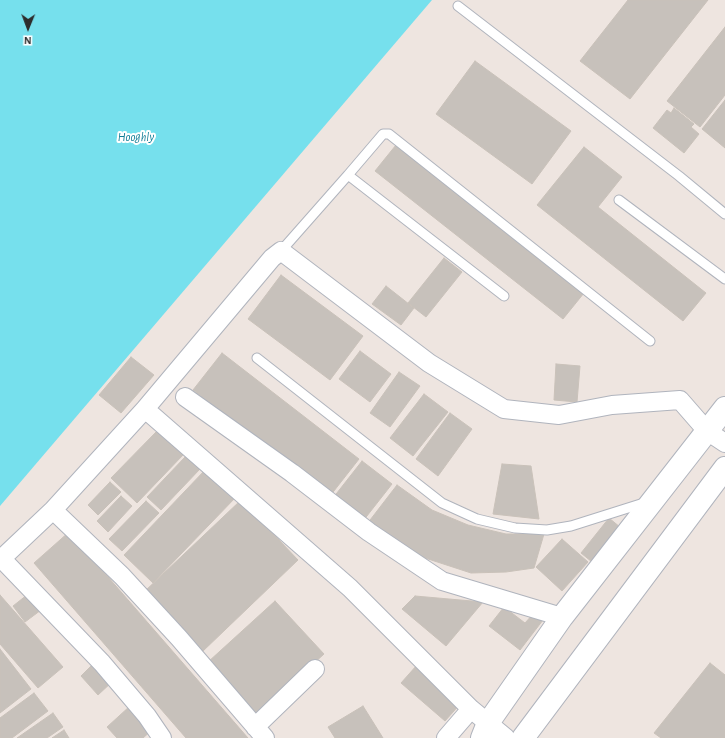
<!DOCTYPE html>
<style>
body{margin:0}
#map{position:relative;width:725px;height:738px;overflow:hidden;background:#eee5e0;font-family:"Alegreya Sans",sans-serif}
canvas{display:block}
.north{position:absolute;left:8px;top:8px;width:40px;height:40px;-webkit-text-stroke:3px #fff;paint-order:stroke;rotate:181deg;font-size:11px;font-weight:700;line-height:16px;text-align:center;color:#2d2d2d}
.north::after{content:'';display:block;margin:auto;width:14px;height:18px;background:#2d2d2d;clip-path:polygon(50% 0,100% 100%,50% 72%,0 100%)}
</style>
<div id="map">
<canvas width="725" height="738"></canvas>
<div class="north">N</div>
</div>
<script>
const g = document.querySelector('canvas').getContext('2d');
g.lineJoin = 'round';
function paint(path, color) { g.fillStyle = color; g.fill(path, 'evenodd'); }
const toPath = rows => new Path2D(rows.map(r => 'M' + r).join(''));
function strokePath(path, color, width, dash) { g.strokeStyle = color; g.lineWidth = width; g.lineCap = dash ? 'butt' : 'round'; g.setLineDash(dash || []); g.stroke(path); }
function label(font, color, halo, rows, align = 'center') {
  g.font = font + ' "Alegreya Sans",sans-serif'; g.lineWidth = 4; g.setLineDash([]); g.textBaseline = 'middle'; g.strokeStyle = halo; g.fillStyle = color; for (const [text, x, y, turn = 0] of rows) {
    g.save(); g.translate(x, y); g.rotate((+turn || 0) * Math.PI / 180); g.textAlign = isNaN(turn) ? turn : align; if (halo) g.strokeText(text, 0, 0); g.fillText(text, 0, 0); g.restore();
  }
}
paint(toPath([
 [0,0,432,0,0,506]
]), '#76e0ed');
const building = toPath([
 [628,0,708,0,630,99,580,61,628,0],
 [725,27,725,95,700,127,667,101,725,27],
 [475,61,571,131,532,184,436,114,475,61],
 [725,100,725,148,702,129,725,100],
 [674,108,694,124,691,127,699,134,684,153,653,128,667,110,671,113,674,108],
 [396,145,584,293,563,319,375,171,396,145],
 [584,147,622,177,598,207,706,293,683,321,537,205,584,147],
 [444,258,462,272,426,317,408,303,444,258],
 [281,275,363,336,330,380,248,319,281,275],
 [386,286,414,308,401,325,372,304,386,286],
 [360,351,391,374,370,402,339,379,360,351],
 [222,353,359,459,330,496,193,390,222,353],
 [131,357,154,375,121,413,99,395,131,357],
 [556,364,580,366,577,402,554,400,556,364],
 [399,372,420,386,390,427,370,413,399,372],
 [424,394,448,412,413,456,390,438,424,394],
 [450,413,472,429,438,476,416,459,450,413],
 [157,431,183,455,137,503,111,478,157,431],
 [186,456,200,469,161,510,147,497,186,456],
 [362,461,392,484,363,521,333,498,362,461],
 [502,464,531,466,539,519,493,514,502,464],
 [206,469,236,497,153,583,124,555,206,469],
 [110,482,121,492,98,515,88,505,110,482],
 [397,485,432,510,468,525,506,534,544,534,534,568,506,572,471,573,416,555,367,524,397,485],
 [121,496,132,506,108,532,97,521,121,496],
 [241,500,298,560,202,652,144,592,241,500],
 [146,501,159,513,122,551,109,539,146,501],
 [609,518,626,532,597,566,581,553,609,518],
 [69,532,248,738,186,738,34,563,69,532],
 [562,539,588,562,562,591,536,567,562,539],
 [32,591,45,607,25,622,13,606,32,591],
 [0,595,63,667,38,688,0,644,0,595],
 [415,596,483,602,446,646,402,609,415,596],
 [275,601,324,654,256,716,208,662,275,601],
 [504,607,525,623,534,613,543,620,520,650,489,626,504,607],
 [0,649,31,689,0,713,0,649],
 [95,662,113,681,98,695,81,676,95,662],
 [710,663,725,675,725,738,661,738,654,733,710,663],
 [417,665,461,703,445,721,401,683,417,665],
 [34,693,48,711,12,738,0,738,0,718,34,693],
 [130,706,152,730,143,738,117,738,107,727,130,706],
 [363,706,383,738,335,738,328,727,363,706],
 [53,713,63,727,47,738,17,738,53,713],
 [64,730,69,738,52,738,64,730]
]);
paint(building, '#c7c1bb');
strokePath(building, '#c9c1b9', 1);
const service = toPath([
 [458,6,679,176,725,214],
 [348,175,383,134,389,134,650,341],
 [619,200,725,279],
 [281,251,348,175,504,296],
 [257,358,442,503,477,519,515,528,547,530,571,526,647,502]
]);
const minor = toPath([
 [185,397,292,473,369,532,442,581,562,617],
 [145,409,350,588,471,709,506,738],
 [53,510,122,576,179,638,265,738],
 [1,558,102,663,147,716,162,738],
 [0,560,53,510,145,409,272,258,281,251,429,363,504,409,559,415,612,405,680,400,707,431,725,443],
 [255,727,315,669],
 [446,738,471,709]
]);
const secondary = toPath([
 [482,738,488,723,562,617,725,408],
 [523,738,725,468]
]);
strokePath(service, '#b0b4bd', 11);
strokePath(minor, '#b0b4bd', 20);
strokePath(secondary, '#b0b4bd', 24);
strokePath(service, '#fff', 9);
strokePath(minor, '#fff', 18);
strokePath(secondary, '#fff', 22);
label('italic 12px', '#107d96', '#fff', [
 ["Hooghly",136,137]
]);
</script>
